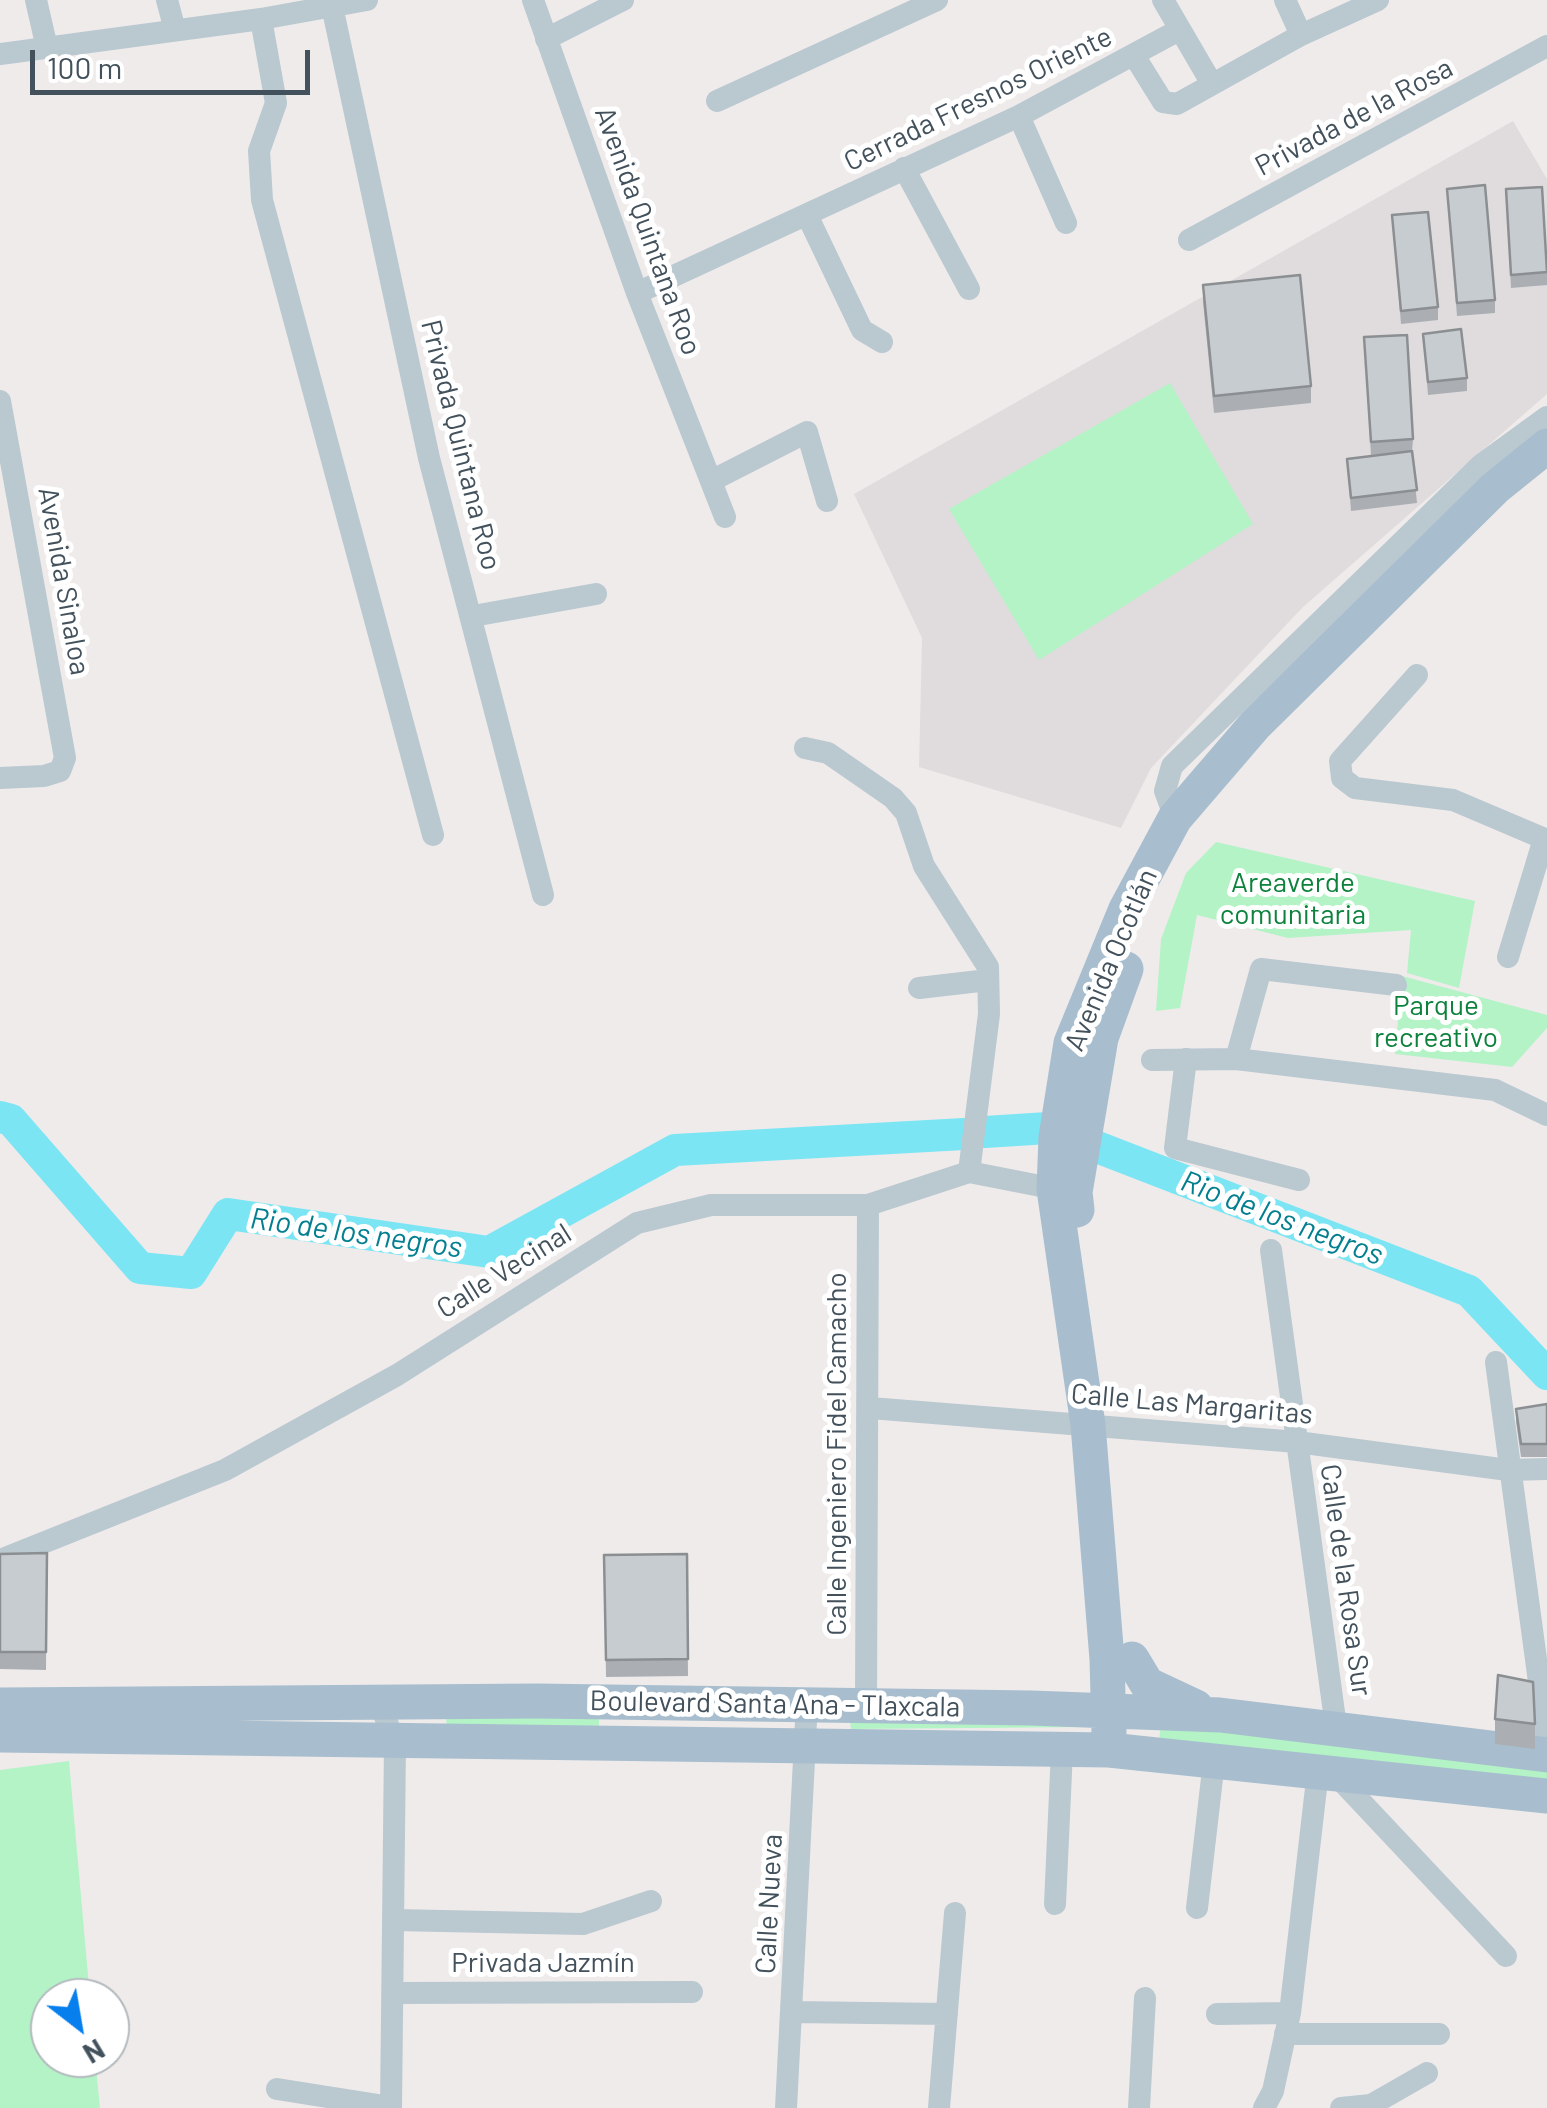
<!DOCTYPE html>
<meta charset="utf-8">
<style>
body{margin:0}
#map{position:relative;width:1547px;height:2108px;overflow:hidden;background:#efebeb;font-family:Barlow,sans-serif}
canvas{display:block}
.north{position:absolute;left:30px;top:1978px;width:100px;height:100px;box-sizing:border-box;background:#fff;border:2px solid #b3b9bd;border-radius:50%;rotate:149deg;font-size:28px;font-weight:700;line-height:40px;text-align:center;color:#42515b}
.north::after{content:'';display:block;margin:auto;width:35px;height:45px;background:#077fed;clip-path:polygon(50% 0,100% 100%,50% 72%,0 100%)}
.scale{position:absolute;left:30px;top:50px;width:280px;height:45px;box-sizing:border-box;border:5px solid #42515b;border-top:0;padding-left:12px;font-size:30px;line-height:35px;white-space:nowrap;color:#42515b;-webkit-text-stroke:8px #fff;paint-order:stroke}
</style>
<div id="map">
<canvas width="1547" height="2108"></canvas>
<div class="north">N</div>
<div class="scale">100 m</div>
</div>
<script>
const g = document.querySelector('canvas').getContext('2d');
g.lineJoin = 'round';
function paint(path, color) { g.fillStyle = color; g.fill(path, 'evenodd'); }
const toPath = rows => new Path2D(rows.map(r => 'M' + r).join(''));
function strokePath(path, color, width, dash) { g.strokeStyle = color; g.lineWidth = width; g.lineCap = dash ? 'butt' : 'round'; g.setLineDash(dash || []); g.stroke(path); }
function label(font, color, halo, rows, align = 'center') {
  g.font = font + ' Barlow,sans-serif'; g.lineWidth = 10; g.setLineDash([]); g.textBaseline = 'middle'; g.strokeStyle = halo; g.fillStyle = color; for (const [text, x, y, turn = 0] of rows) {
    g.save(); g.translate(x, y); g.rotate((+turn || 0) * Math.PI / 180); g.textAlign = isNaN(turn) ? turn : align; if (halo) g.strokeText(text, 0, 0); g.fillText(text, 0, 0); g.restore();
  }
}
paint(toPath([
 [1513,121,1547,179,1547,394,1303,607,1151,768,1121,828,919,767,922,638,854,494]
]), '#e0dcdd');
paint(toPath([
 [1170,383,1253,524,1039,660,949,509],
 [1216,842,1475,901,1459,988,1407,973,1411,930,1288,938,1197,915,1180,1008,1156,1011,1161,939,1186,873],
 [1402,976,1547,1015,1547,1028,1512,1067,1395,1054],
 [446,1713,599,1714,599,1734,447,1733],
 [849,1714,1089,1727,851,1729],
 [1161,1725,1547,1765,1547,1787,1158,1748],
 [69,1761,90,1998,50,1998,50,2058,95,2058,100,2108,0,2108,0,1770]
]), '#b3f3c6');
strokePath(toPath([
 [0,1117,11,1120,140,1268,191,1273,228,1214,489,1252,675,1150,964,1134],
 [985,1132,1048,1128,1469,1291,1547,1374]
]), '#7ce5f4', 32);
strokePath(toPath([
 [36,0,47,48],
 [167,0,175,30],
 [533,0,637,293,725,517],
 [1163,0,1212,84],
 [1285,0,1301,35],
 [332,6,429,458,543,895],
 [261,19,276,103,259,151,262,200,433,835],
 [546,39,623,0],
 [0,54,261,19,367,0],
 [1135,57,1163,102,1177,104,1301,35,1378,0],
 [717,101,937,0],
 [1019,116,1066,223],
 [904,168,969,289],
 [807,215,862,330,882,342],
 [1189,240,1547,46],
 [637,293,1019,116,1179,30],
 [0,401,65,758,60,771,44,776,0,778],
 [711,481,807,432,827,501],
 [473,616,596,594],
 [1417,675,1340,761,1342,778,1355,788,1453,800,1547,840],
 [805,748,828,753,893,798,906,813,924,866,988,967,989,1014,969,1172],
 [1175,818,1165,791,1172,766,1481,465,1547,417],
 [1508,957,1544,839],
 [919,988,988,980],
 [1186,1059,1175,1148,1299,1180],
 [1236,1059,1261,969,1396,985],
 [1152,1060,1236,1059,1495,1090,1547,1115],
 [1271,1250,1336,1727],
 [1496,1362,1547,1741],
 [870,1408,1297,1442,1508,1470,1547,1469],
 [0,1560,225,1470,397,1375,637,1223,711,1205,868,1205,969,1172,1066,1191],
 [379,1701,395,1743,391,2108],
 [866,1703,868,1205],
 [1334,1773,1506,1956],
 [1055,1904,1062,1750],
 [1197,1908,1214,1761],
 [395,1920,583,1924,651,1901],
 [394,1993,692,1992],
 [794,2012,947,2014],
 [1217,2014,1290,2013],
 [1285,2034,1439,2034],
 [277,2089,391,2107],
 [786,2108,807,1702],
 [939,2108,955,1913],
 [1139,2108,1145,1998],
 [1264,2108,1273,2091,1290,2013,1318,1771],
 [1341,2108,1371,2105,1427,2073]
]), '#bac8d0', 22);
strokePath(toPath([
 [1077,1210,1075,1192,1101,1038,1126,969],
 [1132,1659,1147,1684,1196,1707],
 [0,1705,538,1701,1031,1708,1220,1715,1547,1755],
 [1109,1733,1107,1659,1088,1425,1054,1189,1056,1137,1071,1043,1126,909,1175,818,1255,725,1495,488,1547,446],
 [0,1735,1109,1750,1547,1796]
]), '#a8bece', 35);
paint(toPath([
 [1447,189,1495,300,1495,313,1457,316],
 [1506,189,1547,272,1547,285,1511,288],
 [1392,215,1438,307,1438,320,1401,324],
 [1203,285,1311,386,1311,403,1214,413,1203,302],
 [1423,334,1467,378,1467,391,1428,395],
 [1364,337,1413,439,1412,452,1417,503,1351,511,1347,459,1396,453,1371,455],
 [1547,1404,1547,1457,1521,1457,1516,1422,1516,1409],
 [47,1553,46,1670,0,1669,0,1554],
 [687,1554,688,1676,606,1677,604,1555],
 [1495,1719,1535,1724,1535,1749,1495,1744]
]), '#abafb4');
const building = toPath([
 [1485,185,1495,300,1457,303,1447,189,1485,185],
 [1542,187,1547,272,1511,275,1506,189,1542,187],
 [1428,212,1438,307,1401,311,1392,215,1428,212],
 [1300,275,1311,386,1214,396,1203,285,1300,275],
 [1461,329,1467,378,1428,382,1423,334,1461,329],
 [1407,335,1413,439,1371,442,1364,337,1407,335],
 [1412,451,1417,490,1351,498,1347,459,1412,451],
 [1547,1404,1547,1444,1521,1444,1516,1409,1547,1404],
 [47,1553,46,1652,0,1652,0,1554,47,1553],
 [687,1554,688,1659,606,1660,604,1555,687,1554],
 [1498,1675,1533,1682,1535,1724,1495,1719,1498,1675]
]);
paint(building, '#c7ccd1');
strokePath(building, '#8b8f92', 2.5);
label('28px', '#42515b', '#fff', [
 ["Cerrada Fresnos Oriente",978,99,-26],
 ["Privada de la Rosa",1354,117,-28],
 ["Avenida Quintana Roo",648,231,70],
 ["Privada Quintana Roo",461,445,76],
 ["Avenida Sinaloa",64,581,80],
 ["Avenida Ocotlán",1111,960,-67],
 ["Calle Vecinal",504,1271,-32],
 ["Calle Las Margaritas",1192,1404,5],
 ["Calle Ingeniero Fidel Camacho",837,1454,-90],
 ["Calle de la Rosa Sur",1346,1580,82],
 ["Boulevard Santa Ana - Tlaxcala",775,1704,1],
 ["Calle Nueva",769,1904,-87],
 ["Privada Jazmín",543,1963]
]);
label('28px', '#0d823d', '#fff', [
 ["Areaverde",1293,883],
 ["comunitaria",1293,915],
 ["Parque",1436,1006],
 ["recreativo",1436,1038]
]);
label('italic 30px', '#037f90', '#fff', [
 ["Rio de los negros",1282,1218,21],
 ["Rio de los negros",356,1233,8]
]);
</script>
